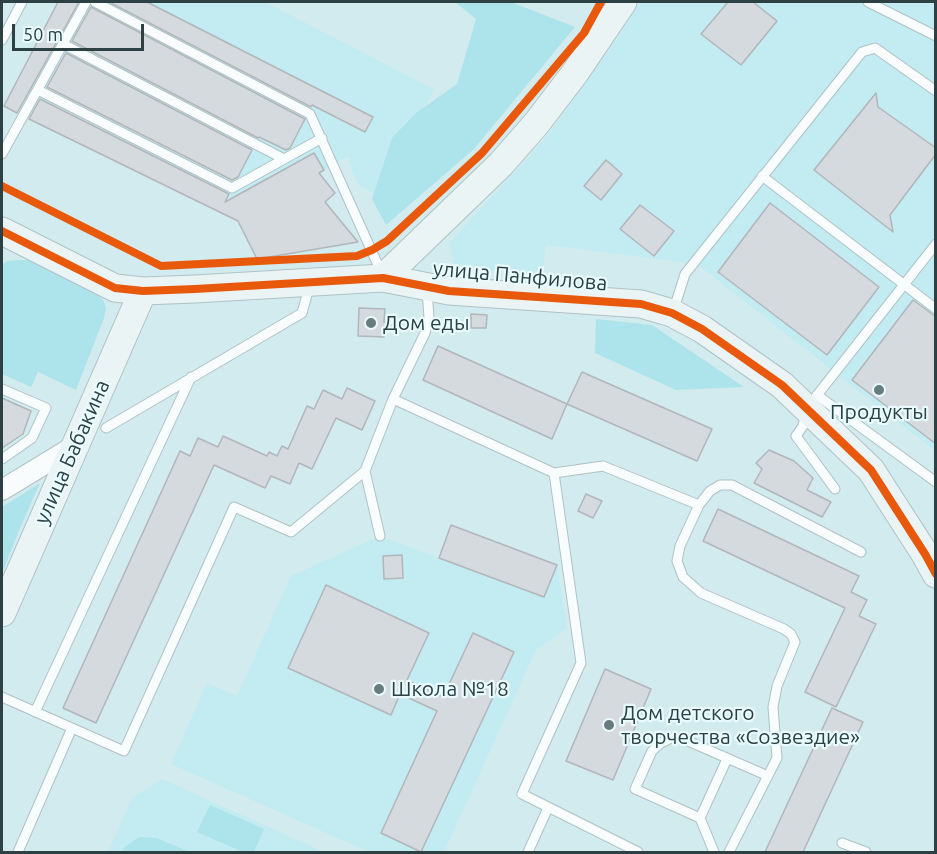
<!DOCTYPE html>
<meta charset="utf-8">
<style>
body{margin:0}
#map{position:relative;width:937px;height:854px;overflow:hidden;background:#d2ebee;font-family:Ubuntu,sans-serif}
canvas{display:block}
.frame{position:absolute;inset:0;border:3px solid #2d4043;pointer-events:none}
.scale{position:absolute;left:12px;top:24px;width:132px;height:27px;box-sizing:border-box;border:3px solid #2d4043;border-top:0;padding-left:8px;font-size:18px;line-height:21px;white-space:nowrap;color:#2d4043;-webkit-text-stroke:4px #e9fbfe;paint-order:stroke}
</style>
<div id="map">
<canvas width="937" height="854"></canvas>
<div class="frame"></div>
<div class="scale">50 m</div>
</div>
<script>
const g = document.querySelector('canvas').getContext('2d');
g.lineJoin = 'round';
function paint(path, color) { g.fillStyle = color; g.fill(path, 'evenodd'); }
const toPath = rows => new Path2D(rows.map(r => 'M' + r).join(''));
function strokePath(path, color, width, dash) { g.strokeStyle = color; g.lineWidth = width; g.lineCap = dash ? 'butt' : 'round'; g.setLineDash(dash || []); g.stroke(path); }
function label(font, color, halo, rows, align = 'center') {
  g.font = font + ' Ubuntu,sans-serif'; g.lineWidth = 4.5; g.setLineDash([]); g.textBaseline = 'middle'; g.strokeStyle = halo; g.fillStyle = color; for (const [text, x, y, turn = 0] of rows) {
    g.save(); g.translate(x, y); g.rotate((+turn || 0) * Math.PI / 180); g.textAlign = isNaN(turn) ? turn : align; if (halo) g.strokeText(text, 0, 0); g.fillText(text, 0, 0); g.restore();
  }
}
paint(toPath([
 [58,2,265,2,434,89,379,196,357,184,348,156,235,220,4,106],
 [640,2,935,2,935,451,697,264,546,245,542,274,454,267,449,243,529,157,550,132,614,43],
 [380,536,544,597,557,565,567,628,536,650,444,852,369,852,171,764,207,683,237,696,291,576],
 [162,779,324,852,108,852,132,798]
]), '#c2ecf2');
paint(toPath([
 [455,2,511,2,575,27,473,150,386,225,372,199,392,138,416,113,457,84,476,19],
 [19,260,30,260,97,294,103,300,106,308,104,318,76,390,38,372,31,387,2,374,2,265,7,261],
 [596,319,652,325,744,387,676,390,595,353],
 [40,483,20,528,2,574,2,507],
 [210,805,264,829,254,852,243,852,197,832],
 [139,837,156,838,190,852,122,852,124,848]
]), '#ade3ea');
const building = toPath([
 [58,2,79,2,17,113,4,106,58,2],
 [109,2,147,2,373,117,365,132,312,105,311,107,109,2],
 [728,2,753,2,777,21,741,65,701,34,728,2],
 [91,7,305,119,290,148,286,150,259,137,258,138,72,41,91,7],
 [66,53,252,150,238,177,232,180,47,87,66,53],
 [876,93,878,107,936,148,936,154,890,215,893,232,814,170,876,93],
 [40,99,229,194,225,202,314,153,324,170,319,173,335,193,325,202,358,242,257,259,238,221,29,119,40,99],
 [606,160,622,174,601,200,584,186,606,160],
 [770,203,879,287,827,355,718,272,770,203],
 [640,205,674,231,654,256,620,229,640,205],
 [913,300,936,317,936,444,852,380,913,300],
 [359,308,385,309,384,322,396,327,384,327,384,337,358,336,359,308],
 [471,314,487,315,486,328,471,328,471,314],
 [438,346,567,404,552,439,423,380,438,346],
 [582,372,712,429,697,461,567,404,582,372],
 [347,388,375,401,362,430,336,418,312,469,299,463,290,484,271,476,265,488,214,465,96,723,63,708,180,451,190,456,198,438,218,447,223,436,267,456,269,452,277,456,282,446,288,449,307,406,314,409,323,390,342,399,347,388],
 [2,398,31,411,23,434,2,448,2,398],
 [769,450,794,461,813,478,807,490,831,502,822,517,754,483,762,469,756,463,769,450],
 [586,494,602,501,593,518,578,511,586,494],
 [718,509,859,576,851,592,867,600,859,616,876,624,836,707,805,692,845,608,703,541,718,509],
 [451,525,557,565,544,597,439,558,451,525],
 [402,555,403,578,384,579,383,556,402,555],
 [326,585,429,633,407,680,443,697,473,633,514,652,421,852,381,833,437,711,400,694,391,715,288,668,326,585],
 [605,669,651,689,613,780,566,761,605,669],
 [832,708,863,722,803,852,765,852,832,708]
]);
paint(building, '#d5dadf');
strokePath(building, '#b1b6bb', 1.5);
const lane = toPath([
 [95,2,310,114,382,274],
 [868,2,936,36],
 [2,40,22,2],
 [63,44,284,159],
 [38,90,232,188,322,138],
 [2,154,86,2],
 [762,176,936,309],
 [673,312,685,274,862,52,875,48,936,91],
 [2,389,46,408,32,438,2,459],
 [817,395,936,482],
 [393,399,554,473,603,466,699,505,680,546,677,561,683,577,701,593,784,629,791,634,795,642,777,686,773,707,777,758,729,852],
 [106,428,302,313,310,284],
 [365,471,380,536],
 [554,473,581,663,522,794,638,852],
 [835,489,796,436,803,426,807,408,936,244],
 [699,505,710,491,720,485,732,485,861,552],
 [2,697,124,751,234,507,291,532,365,471,393,399,425,333,429,318,427,289],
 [35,712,191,377],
 [700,818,727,759],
 [842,843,866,852],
 [18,852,72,728],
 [528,852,548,808],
 [714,852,700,818,635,789,652,751,661,743,671,738,681,738,768,776]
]);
const street = toPath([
 [2,490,76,445]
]);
const secondary = toPath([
 [2,231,115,288,143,291,195,289,383,278,449,291,641,304,672,313,702,329,782,385,871,470,925,554,936,574],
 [383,278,501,164,536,124,575,73,623,2],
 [2,613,143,291]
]);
strokePath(lane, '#afc2c5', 11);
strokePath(street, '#afc2c5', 22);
strokePath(secondary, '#afc2c5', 29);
strokePath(lane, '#f8fcfc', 9);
strokePath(street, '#f8fcfc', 20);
strokePath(secondary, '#eaf4f5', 27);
strokePath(toPath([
 [2,186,161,266,357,256,372,250,387,241,482,153,584,33,601,2],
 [2,231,115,288,143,291,195,289,383,278,449,291,641,304,672,313,702,329,782,385,871,470,925,554,936,574]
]), '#e8590c', 8);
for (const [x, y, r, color] of [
 [371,323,6,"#677c7f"],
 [879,390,6,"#677c7f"],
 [379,689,6,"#677c7f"],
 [609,725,6,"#677c7f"]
]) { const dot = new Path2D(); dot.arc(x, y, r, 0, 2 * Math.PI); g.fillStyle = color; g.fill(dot); strokePath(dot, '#e9fbfe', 2); }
label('21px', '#2d4043', '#e9fbfe', [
 ["улица Панфилова",520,276,5],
 ["улица Бабакина",72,452,-66]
]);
label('21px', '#2d4043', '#e9fbfe', [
 ["Дом еды",383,323],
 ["Продукты",879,412,"center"],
 ["Школа №18",391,689],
 ["Дом детского",621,713],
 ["творчества «Созвездие»",621,737]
], 'left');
</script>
